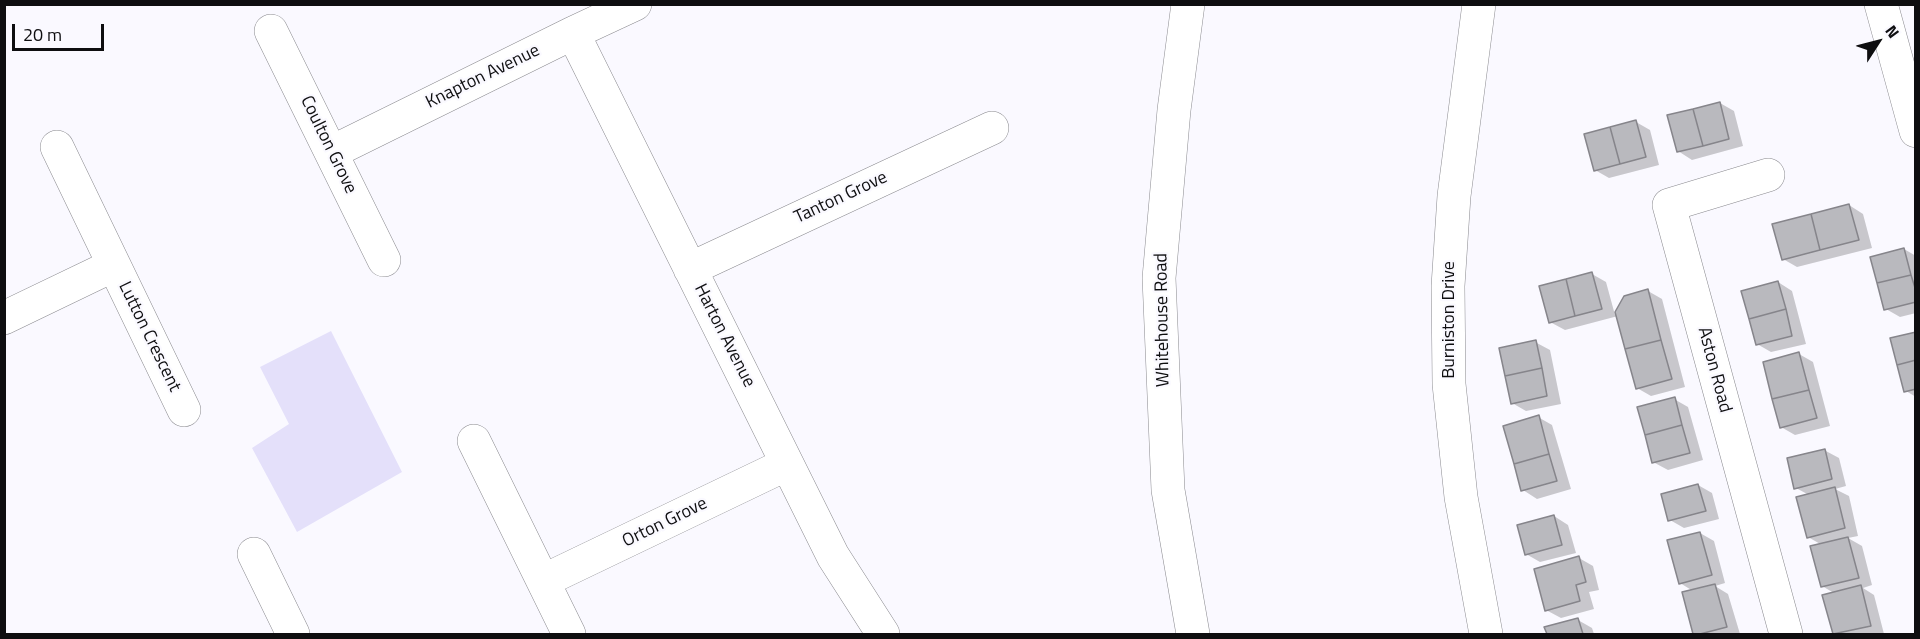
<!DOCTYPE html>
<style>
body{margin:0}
#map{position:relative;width:1920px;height:639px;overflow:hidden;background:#faf9ff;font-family:"Titillium Web",sans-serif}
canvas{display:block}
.frame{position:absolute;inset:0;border:6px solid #0e0e10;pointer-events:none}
.north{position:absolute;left:1848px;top:12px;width:60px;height:60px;-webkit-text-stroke:4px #faf9ff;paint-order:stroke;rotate:54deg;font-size:16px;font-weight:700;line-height:24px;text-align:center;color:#0e0e10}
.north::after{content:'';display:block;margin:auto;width:21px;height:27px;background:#0e0e10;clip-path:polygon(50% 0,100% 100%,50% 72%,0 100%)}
.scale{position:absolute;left:12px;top:24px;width:92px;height:27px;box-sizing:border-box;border:3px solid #0e0e10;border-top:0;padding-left:8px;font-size:18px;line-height:21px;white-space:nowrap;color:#0e0e10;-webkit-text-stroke:4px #faf9ff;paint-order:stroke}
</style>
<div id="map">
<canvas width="1920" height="639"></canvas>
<div class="frame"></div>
<div class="north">N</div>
<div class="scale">20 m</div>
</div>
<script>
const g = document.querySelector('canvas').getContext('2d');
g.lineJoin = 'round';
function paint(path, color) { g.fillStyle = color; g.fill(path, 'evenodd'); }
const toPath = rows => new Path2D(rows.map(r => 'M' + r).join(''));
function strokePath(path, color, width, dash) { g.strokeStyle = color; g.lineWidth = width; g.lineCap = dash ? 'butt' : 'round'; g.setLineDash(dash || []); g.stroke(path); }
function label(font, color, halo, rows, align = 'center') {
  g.font = font + ' "Titillium Web",sans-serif'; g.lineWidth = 4.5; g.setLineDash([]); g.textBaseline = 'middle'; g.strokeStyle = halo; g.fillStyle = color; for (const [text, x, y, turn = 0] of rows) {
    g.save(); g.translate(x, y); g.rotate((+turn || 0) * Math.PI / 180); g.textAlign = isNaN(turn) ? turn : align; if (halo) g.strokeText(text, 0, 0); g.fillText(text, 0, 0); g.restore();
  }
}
paint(toPath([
 [331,331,402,472,297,532,252,448,289,424,260,367]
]), '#e4e0fa');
paint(toPath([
 [1720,103,1734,111,1743,146,1692,160,1678,151],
 [1636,122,1650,130,1659,165,1609,178,1595,170],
 [1849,205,1863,214,1872,248,1797,267,1783,259],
 [1904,249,1916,256,1916,313,1900,317,1886,309],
 [1592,274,1606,282,1615,315,1625,297,1648,291,1662,299,1685,387,1651,396,1637,388,1618,316,1565,330,1550,322],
 [1778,282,1792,291,1806,344,1771,352,1757,344],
 [1916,333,1916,397,1906,391],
 [1535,342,1550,350,1561,404,1526,411,1512,403],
 [1799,354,1813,362,1830,426,1795,435,1781,427],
 [1674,399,1688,407,1703,460,1668,470,1653,462],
 [1538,417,1552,425,1571,489,1537,499,1523,490],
 [1824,450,1839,458,1846,486,1835,489,1849,496,1858,536,1848,538,1862,546,1872,585,1863,588,1874,595,1884,634,1834,634,1824,596,1834,593,1822,586,1822,545,1808,537,1809,495,1796,488],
 [1698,485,1712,493,1719,519,1684,528,1670,520],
 [1554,516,1568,525,1576,553,1540,562,1526,554],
 [1700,533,1714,541,1725,583,1715,586,1728,594,1740,634,1694,634,1684,594,1693,591,1680,583],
 [1579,558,1593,566,1599,590,1589,592,1594,609,1561,618,1546,610],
 [1578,620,1592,628,1594,634,1548,634,1546,628]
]), '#0003');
const building = toPath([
 [1720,102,1729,139,1703,146,1693,109,1720,102],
 [1693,109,1703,146,1677,152,1667,115,1693,109],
 [1636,120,1646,157,1620,164,1610,127,1636,120],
 [1610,127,1620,164,1594,171,1584,134,1610,127],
 [1849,204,1859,240,1820,250,1811,214,1849,204],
 [1811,214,1820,250,1782,260,1772,224,1811,214],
 [1904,248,1911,275,1877,283,1870,257,1904,248],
 [1592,272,1602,309,1575,316,1566,279,1592,272],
 [1911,275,1916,291,1916,302,1884,310,1877,283,1911,275],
 [1566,279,1575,316,1549,323,1539,286,1566,279],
 [1778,281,1786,309,1749,319,1741,291,1778,281],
 [1648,289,1661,340,1625,349,1615,312,1624,296,1648,289],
 [1786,309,1792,336,1756,345,1749,319,1786,309],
 [1916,332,1916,360,1897,365,1890,338,1916,332],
 [1536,340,1542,368,1505,376,1499,348,1536,340],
 [1661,340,1672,379,1636,389,1625,349,1661,340],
 [1799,352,1809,390,1772,399,1763,362,1799,352],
 [1916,360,1916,389,1904,392,1897,365,1916,360],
 [1542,368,1547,396,1511,404,1505,376,1542,368],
 [1809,390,1817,418,1780,428,1772,399,1809,390],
 [1675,397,1682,425,1645,435,1637,407,1675,397],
 [1539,415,1549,454,1514,464,1503,426,1539,415],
 [1682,425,1690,453,1652,463,1645,435,1682,425],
 [1825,449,1832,479,1794,489,1787,458,1825,449],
 [1549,454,1557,481,1521,491,1514,464,1549,454],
 [1698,484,1706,511,1668,521,1661,494,1698,484],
 [1835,487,1845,528,1807,538,1796,497,1835,487],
 [1554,515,1562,545,1525,555,1517,525,1554,515],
 [1700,532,1712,575,1679,584,1667,540,1700,532],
 [1848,537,1859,578,1821,587,1810,546,1848,537],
 [1579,556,1586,582,1576,585,1580,601,1545,611,1534,569,1579,556],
 [1715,584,1727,627,1700,634,1693,634,1682,592,1715,584],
 [1861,585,1871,626,1833,634,1822,595,1861,585],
 [1578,618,1583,634,1547,634,1544,627,1578,618]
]);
paint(building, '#b9b9be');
strokePath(building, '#86858b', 1.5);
const minor = toPath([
 [1188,4,1174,110,1159,278,1168,490,1193,634],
 [1479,4,1454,196,1448,286,1449,384,1461,497,1486,634],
 [1881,4,1916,131],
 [271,31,384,260],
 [573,33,833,556,883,634],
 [57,147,184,410],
 [332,152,573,33,635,4],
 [1768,175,1669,205,1786,634],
 [690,269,992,128],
 [4,318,114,265],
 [474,441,569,634],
 [254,554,293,634],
 [543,581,787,464]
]);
strokePath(minor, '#8a8a8f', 34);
strokePath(minor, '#fff', 33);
label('18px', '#0e0e10', '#faf9ff', [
 ["Knapton Avenue",483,77,-26],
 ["Coulton Grove",328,145,64],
 ["Tanton Grove",841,198,-25],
 ["Whitehouse Road",1163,320,-91],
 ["Burniston Drive",1450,320,-90],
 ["Harton Avenue",724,336,63],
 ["Lutton Crescent",149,337,64],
 ["Aston Road",1714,370,75],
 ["Orton Grove",665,523,-26]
]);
</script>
